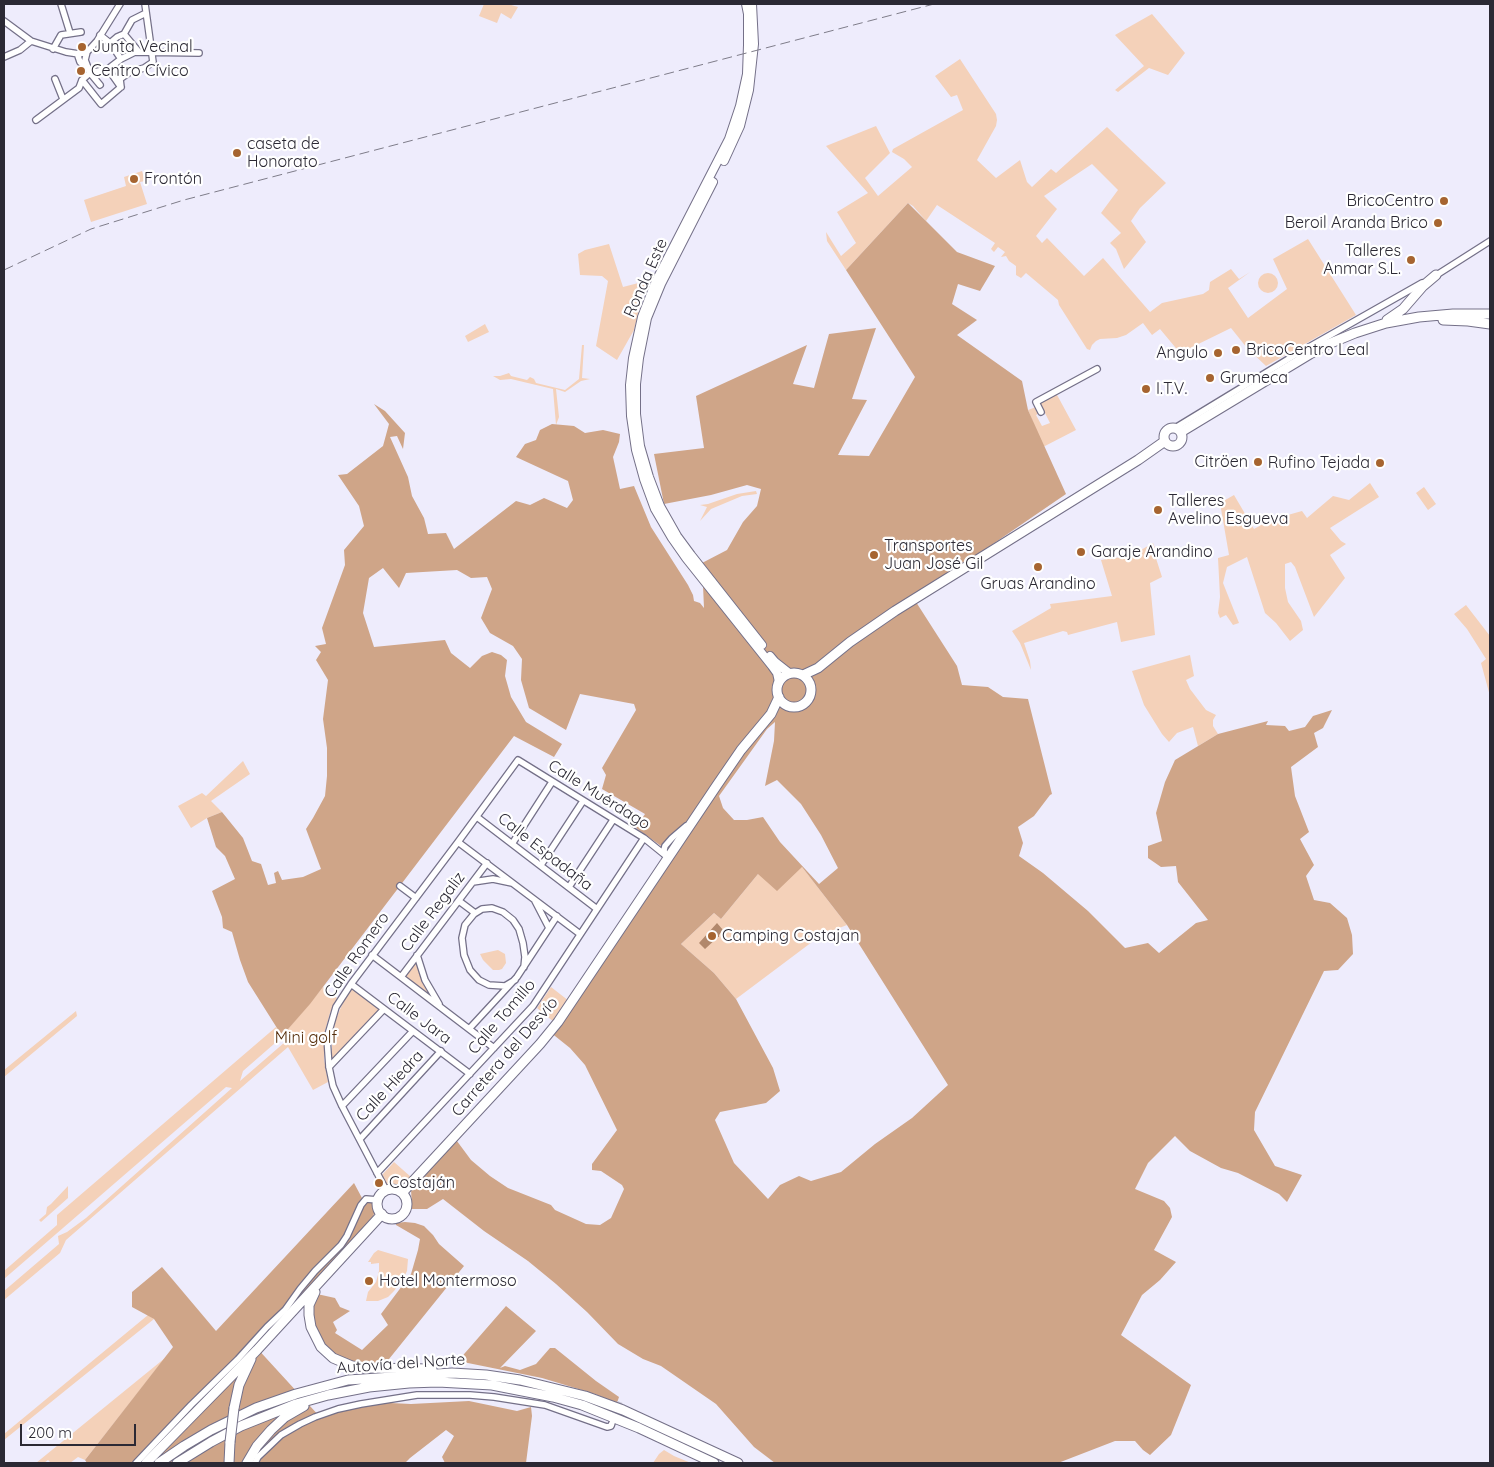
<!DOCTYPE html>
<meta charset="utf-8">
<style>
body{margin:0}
#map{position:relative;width:1494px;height:1467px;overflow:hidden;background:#eeecfc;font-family:Quicksand,sans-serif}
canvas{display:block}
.frame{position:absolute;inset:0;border:5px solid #2b2934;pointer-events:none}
.scale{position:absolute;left:20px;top:1424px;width:116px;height:22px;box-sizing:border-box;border:2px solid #2b2934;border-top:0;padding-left:6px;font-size:15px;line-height:18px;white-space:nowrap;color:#2b2934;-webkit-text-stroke:4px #fff;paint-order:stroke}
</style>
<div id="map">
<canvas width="1494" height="1467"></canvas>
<div class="frame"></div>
<div class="scale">200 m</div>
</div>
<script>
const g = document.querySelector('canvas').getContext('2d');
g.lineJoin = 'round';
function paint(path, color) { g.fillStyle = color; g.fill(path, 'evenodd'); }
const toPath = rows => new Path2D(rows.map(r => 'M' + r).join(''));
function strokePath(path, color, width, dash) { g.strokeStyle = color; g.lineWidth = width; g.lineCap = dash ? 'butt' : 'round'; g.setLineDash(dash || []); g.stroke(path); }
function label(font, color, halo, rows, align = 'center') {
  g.font = font + ' Quicksand,sans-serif'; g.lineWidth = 4.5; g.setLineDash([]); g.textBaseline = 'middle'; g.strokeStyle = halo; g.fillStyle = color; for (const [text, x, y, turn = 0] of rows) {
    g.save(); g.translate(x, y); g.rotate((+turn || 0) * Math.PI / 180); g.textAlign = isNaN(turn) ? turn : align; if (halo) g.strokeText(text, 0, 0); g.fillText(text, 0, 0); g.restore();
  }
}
paint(toPath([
 [484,4,508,4,518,7,511,19,501,13,497,23,479,16],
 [1152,14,1185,53,1168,75,1149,68,1118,92,1115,90,1144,66,1115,35],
 [960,59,996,114,997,120,996,126,977,160,996,178,1020,160,1027,182,1032,187,1051,169,1056,173,1107,127,1166,183,1140,208,1131,221,1146,242,1124,269,1116,249,1110,243,1121,233,1101,213,1118,190,1092,164,1044,196,1057,209,1036,236,1042,243,1047,238,1084,276,1103,258,1150,312,1162,303,1203,294,1209,290,1210,282,1231,269,1239,279,1250,272,1228,288,1248,318,1287,289,1273,259,1308,239,1356,315,1266,366,1247,348,1231,328,1180,353,1160,329,1152,335,1143,323,1126,335,1117,338,1100,339,1096,341,1092,345,1090,350,1087,349,1059,305,1058,300,1026,273,1021,278,1016,275,1016,266,1009,261,1006,256,1001,257,1005,252,998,247,994,252,991,249,995,243,937,205,926,221,913,206,908,203,846,270,827,241,826,232,841,256,856,243,837,212,868,193,826,146,876,126,890,153,865,178,878,196,912,167,904,159,892,152,893,149,963,110,957,95,951,97,935,76],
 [142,171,145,181,140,182,147,204,91,222,84,200,126,186,124,177],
 [609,244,623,287,646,281,634,330,617,360,596,346,608,281,602,276,580,275,578,254,585,250],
 '1258 283a10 10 0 1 1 20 0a10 10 0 1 1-20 0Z',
 [485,324,489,332,468,342,465,336],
 [582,345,584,345,582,378,590,379,581,381,565,392,556,389,559,417,556,425,553,389,511,379,500,380,493,376,500,376,509,373,511,376,527,380,530,377,534,379,536,383,565,390,579,379],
 [1056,393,1076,430,1043,447,1028,410,1036,407,1040,413,1036,415,1042,426,1050,423,1044,411,1039,405,1039,402],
 [1370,483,1379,497,1330,528,1341,541,1346,544,1330,555,1345,578,1314,617,1295,567,1291,562,1285,564,1285,588,1288,602,1301,621,1303,630,1290,641,1276,623,1265,613,1247,557,1227,567,1223,583,1239,623,1233,625,1226,615,1220,618,1218,613,1220,597,1218,558,1229,555,1220,503,1234,495,1254,529,1270,520,1302,511,1307,518,1333,496,1349,500],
 [1424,487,1436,504,1428,510,1416,493],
 [756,491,757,494,742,496,711,509,700,521,707,507,700,505,708,504,737,494],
 [1153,543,1155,548,1153,549,1162,577,1150,583,1155,635,1121,642,1117,622,1068,635,1067,632,1063,631,1024,643,1030,661,1031,670,1020,643,1012,631,1051,608,1050,604,1112,596,1101,560,1128,556,1140,548,1141,550],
 [1466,605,1490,636,1490,696,1481,663,1486,659,1467,629,1454,614],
 [1190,655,1194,676,1186,680,1190,689,1206,710,1216,715,1213,720,1213,726,1218,734,1198,746,1193,727,1177,733,1169,742,1162,734,1144,705,1132,671],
 [243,761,250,774,211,801,222,812,207,818,191,828,178,806,202,793,206,796],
 [802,867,847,925,826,933,812,942,736,999,714,973,681,944,714,913,721,919,758,874],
 [498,950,505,954,506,963,502,969,499,970,493,970,483,960,480,954],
 [416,960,432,996,431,997,403,977],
 [323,987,337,998,330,1013,325,1031,324,1059,328,1082,313,1090,288,1047,66,1240,60,1253,4,1300,4,1291,59,1244,58,1236,67,1232,86,1218,232,1088,226,1087,4,1279,4,1271,57,1225,57,1215,276,1027,282,1036],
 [282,1037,285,1042,240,1081,243,1071],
 [551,987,569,1001,554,1022,537,1008],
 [352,988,380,1010,332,1061,332,1045,335,1021,345,998],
 [76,1011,77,1016,4,1077,4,1070],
 [394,1162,411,1177,401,1187,397,1188,387,1186,382,1175],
 [68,1186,68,1198,41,1222,39,1220,46,1214,47,1207,51,1204],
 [378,1250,408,1259,407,1271,403,1279,394,1291,388,1297,378,1301,366,1301,368,1292,376,1282,379,1271,379,1263,371,1264,371,1262,368,1262,374,1253],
 [148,1315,154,1319,4,1440,4,1434],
 [165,1358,85,1460,78,1457,70,1463,51,1463,48,1460,44,1463,36,1463],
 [664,1450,674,1456,691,1463,653,1463,659,1454]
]), '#f4d1b9');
paint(toPath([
 [908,203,957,252,995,266,980,291,958,284,952,304,977,320,957,335,1022,381,1028,410,1066,494,860,635,885,624,916,602,957,666,962,685,988,687,1003,697,1028,699,1052,794,1050,795,1034,816,1018,827,1023,843,1019,856,1043,873,1088,911,1125,948,1148,943,1159,953,1196,923,1208,920,1178,882,1176,866,1161,867,1148,858,1148,846,1162,841,1156,813,1165,782,1175,760,1218,734,1268,721,1266,725,1285,726,1289,731,1305,727,1313,716,1332,710,1323,728,1314,733,1318,747,1291,767,1295,796,1309,832,1300,839,1314,865,1306,876,1314,900,1330,903,1347,918,1352,935,1353,954,1338,970,1324,971,1255,1112,1254,1130,1275,1166,1302,1175,1287,1202,1279,1194,1238,1173,1221,1168,1190,1151,1175,1136,1148,1163,1135,1189,1164,1201,1170,1208,1172,1217,1154,1250,1176,1262,1160,1280,1142,1295,1121,1335,1191,1385,1171,1435,1150,1455,1143,1450,1135,1441,1115,1441,1058,1463,775,1463,754,1447,716,1404,661,1366,643,1359,618,1344,587,1312,556,1284,528,1261,484,1231,443,1199,427,1209,412,1209,411,1189,454,1137,471,1160,490,1176,508,1188,551,1205,555,1210,586,1224,600,1225,611,1218,624,1189,622,1185,601,1171,592,1170,592,1164,617,1130,585,1065,570,1048,550,1032,668,851,636,828,645,814,602,789,606,775,602,768,636,710,634,704,580,694,566,730,529,708,521,680,522,659,513,646,490,633,481,618,492,589,487,577,471,578,457,570,406,573,399,588,383,568,369,578,363,613,374,647,445,640,451,653,470,668,482,656,492,652,501,655,507,660,505,676,511,697,526,722,562,744,554,757,514,736,310,1004,282,1036,248,982,240,960,232,932,223,928,222,917,212,891,235,879,225,856,216,847,207,818,222,812,243,838,252,861,261,864,268,885,276,883,274,873,278,871,282,880,303,877,321,869,306,829,313,818,325,796,327,776,327,748,323,719,328,680,316,660,321,652,315,646,326,644,322,628,345,565,344,550,364,526,359,506,338,475,347,474,383,446,389,424,374,404,385,411,405,433,403,449,397,436,390,437,408,477,412,496,424,518,428,534,446,533,454,549,516,501,530,505,544,498,567,508,573,500,568,481,516,457,525,444,536,440,540,430,552,424,574,426,585,433,603,430,620,434,619,442,613,457,620,489,634,486,651,527,688,585,693,595,694,601,700,603,704,608,702,563,727,550,743,522,757,506,761,489,747,485,711,495,664,504,654,454,704,448,696,396,807,345,793,384,814,388,829,334,876,328,852,399,867,400,838,455,869,456,915,377,846,270],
 [775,722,774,741,765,786,777,780,801,804,821,835,838,868,819,884,780,842,763,817,747,820,734,820,723,808,719,796,767,729],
 [802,867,847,925,948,1085,912,1118,875,1144,841,1172,811,1181,799,1176,780,1185,768,1199,734,1163,715,1120,720,1112,766,1103,780,1091,773,1068,736,999,714,973,681,944,714,913,721,919,758,874,777,891],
 [354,1183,362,1198,369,1201,374,1204,375,1210,373,1217,255,1346,321,1418,370,1402,411,1404,469,1401,517,1411,531,1407,532,1416,526,1463,445,1463,442,1457,454,1436,446,1430,410,1458,405,1463,87,1463,85,1460,173,1347,154,1319,132,1307,132,1292,162,1267,216,1331],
 [405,1222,415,1223,424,1226,433,1235,439,1244,464,1266,385,1364,362,1364,345,1359,334,1353,324,1343,315,1328,312,1314,313,1302,317,1294,335,1298,340,1307,350,1311,333,1322,337,1330,335,1333,362,1350,388,1325,381,1314,411,1274,418,1250,420,1239,396,1225,396,1223],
 [506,1306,536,1331,500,1368,505,1366,520,1370,536,1364,550,1348,555,1348,596,1381,619,1397,617,1403,595,1394,542,1378,458,1361]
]), '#cfa588');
paint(toPath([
 [717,923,723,930,719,935,719,937,718,937,705,949,699,943]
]), '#b1886c');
strokePath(toPath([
 [613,1421,620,1402]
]), '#c7c5d4', 5.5, [5.5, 3]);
const minor = toPath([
 [61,4,70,33],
 [4,21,31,41,66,52,79,54,87,52],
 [124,34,139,52],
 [100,35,110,43,121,59],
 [110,43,117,37,124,34,132,20,146,13],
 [53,49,61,35,81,32],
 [79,54,78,56,80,62,88,68],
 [4,57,20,50,31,41],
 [108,69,120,86],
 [90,73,108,69,121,59,135,52,199,53],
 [90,73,100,85],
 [55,79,63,99],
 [82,80,101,104,121,87],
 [121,87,120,79,130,72,144,68,153,62,145,4],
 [36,120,79,88,82,80,90,73,85,60,87,52,97,41,120,4],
 [1435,276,1490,241],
 [1041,412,1036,402,1097,369],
 [1175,428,1295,355,1422,283],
 [477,817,597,909],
 [458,842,580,934],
 [512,844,552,782],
 [665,855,664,850,665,846,672,838,686,826],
 [541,865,583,801],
 [473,882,493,879,512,883],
 [400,886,416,898],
 [569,887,613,820],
 [459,901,475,913],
 [535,901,549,928],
 [372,955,494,1048],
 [417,955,425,980,439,1004],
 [401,977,487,863],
 [515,980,505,986,489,985,479,980,470,970,464,955,462,938,465,925,474,914,482,909,492,908,503,912,513,920,519,929,523,943,525,957,524,967],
 [351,984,470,1074],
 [469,1029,517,977,557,916],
 [329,1067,384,1009],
 [342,1106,413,1031],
 [360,1139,441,1051],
 [377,1173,533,1006,644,838],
 [386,1190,342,1106,333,1086,329,1067,327,1038,336,1007,351,984,458,842,518,760,644,838,665,855],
 [136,1463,191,1405,238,1359,267,1327,285,1310,300,1289,315,1271,341,1245,347,1236,361,1205,366,1199,378,1200],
 [255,1463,258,1457,281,1435,300,1424,315,1417,338,1409,361,1404,417,1395,470,1395,494,1397,545,1405,607,1427,611,1426,612,1423]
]);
const major = toPath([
 [746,4,748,14,748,45,747,74,740,106,729,139,656,281,642,317,633,358,630,385,631,416,636,450,644,479,655,509,672,538,686,558,772,666,777,673,779,682],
 [724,161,740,126,749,90,754,44,752,4],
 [713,182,661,284,647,318,639,358,636,384,636,414,640,446,649,477,660,506,677,536,691,555,762,645],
 [770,656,775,662,789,673]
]);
const highway = toPath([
 [1387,320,1403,309,1423,286,1436,275],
 [1443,320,1468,321,1490,324],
 '1164 437a9 9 0 1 1 18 0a9 9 0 1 1-18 0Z',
 [1181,432,1310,354,1326,345,1355,333,1386,323,1419,317,1453,314,1490,314],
 '777 690a17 17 0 1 1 34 0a17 17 0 1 1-34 0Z',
 [803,675,818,668,850,642,895,611,1138,460,1165,441],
 '377 1204a15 15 0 1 1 30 0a15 15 0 1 1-30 0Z',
 [402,1193,540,1044,558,1022,717,785,741,750,771,714,779,697],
 [315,1292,309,1305,309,1315,311,1327,321,1347,333,1358,352,1366,365,1368,432,1369],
 [234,1408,239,1385,251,1359],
 [146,1463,257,1350,382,1214],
 [159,1463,184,1446,211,1430,256,1408,296,1394,348,1380,452,1373,486,1375,520,1380,585,1396,623,1410,738,1463],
 [177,1463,211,1442,241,1426,296,1404,328,1395,369,1387,409,1383,438,1382,492,1385,553,1397,582,1405,639,1428,714,1463],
 [229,1463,230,1442],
 [247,1463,257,1446,271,1430,285,1417,304,1406]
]);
strokePath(minor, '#747088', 8);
strokePath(major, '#747088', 10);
strokePath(highway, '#747088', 11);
strokePath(minor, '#fff', 5.5);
strokePath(major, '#fff', 8);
strokePath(highway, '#fff', 9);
strokePath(toPath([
 [4,270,91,229,184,200,934,4]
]), '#7e7c89', 1, [10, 5]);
const highwayBridge = toPath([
 [230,1442,234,1408]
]);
strokePath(highwayBridge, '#747088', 11, []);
strokePath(highwayBridge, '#fff', 9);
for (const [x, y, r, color] of [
 [82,47,5,"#a66430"],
 [81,71,5,"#a66430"],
 [237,153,5,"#a66430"],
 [134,179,5,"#a66430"],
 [1444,201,5,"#a66430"],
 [1438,223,5,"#a66430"],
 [1411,260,5,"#a66430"],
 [1236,350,5,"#a66430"],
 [1218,353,5,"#a66430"],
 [1210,378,5,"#a66430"],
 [1146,389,5,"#a66430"],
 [1258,462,5,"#a66430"],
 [1380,463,5,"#a66430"],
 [1158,510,5,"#a66430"],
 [1081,552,5,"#a66430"],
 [874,555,5,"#a66430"],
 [1038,567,5,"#a66430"],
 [712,936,5,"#a66430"],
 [379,1183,5,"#a66430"],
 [369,1281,5,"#a66430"]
]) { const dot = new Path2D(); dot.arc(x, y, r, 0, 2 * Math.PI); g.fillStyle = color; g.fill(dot); strokePath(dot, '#fff', 2); }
label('16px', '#2b2934', '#fff', [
 ["Junta Vecinal",92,47],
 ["Centro Cívico",91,71],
 ["caseta de",247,144],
 ["Honorato",247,162],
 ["Frontón",144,179],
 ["BricoCentro",1434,201,"right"],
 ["Beroil Aranda Brico",1428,223,"right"],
 ["Talleres",1401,251,"right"],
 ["Anmar S.L.",1401,269,"right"],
 ["BricoCentro Leal",1246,350],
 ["Angulo",1208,353,"right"],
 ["Grumeca",1220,378],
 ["I.T.V.",1156,389],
 ["Citröen",1248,462,"right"],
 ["Rufino Tejada",1370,463,"right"],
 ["Talleres",1168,501],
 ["Avelino Esgueva",1168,519],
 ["Transportes",884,546],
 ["Juan José Gil",884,564],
 ["Garaje Arandino",1091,552],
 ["Gruas Arandino",1038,584,"center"],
 ["Camping Costajan",722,936],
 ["Costaján",389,1183],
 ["Hotel Montermoso",379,1281]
], 'left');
label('16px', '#2b2934', '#fff', [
 ["Ronda Este",646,278,-66],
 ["Calle Muérdago",599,795,32],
 ["Calle Espadaña",545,852,38],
 ["Calle Regaliz",433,912,-53],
 ["Calle Romero",357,955,-55],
 ["Calle Tomillo",502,1017,-49],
 ["Calle Jara",419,1018,37],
 ["Carretera del Desvío",505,1057,-49],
 ["Calle Hiedra",390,1086,-47],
 ["Autovía del Norte",401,1364,-4]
]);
label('16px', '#542c09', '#fff', [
 ["Mini golf",306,1038]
]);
</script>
